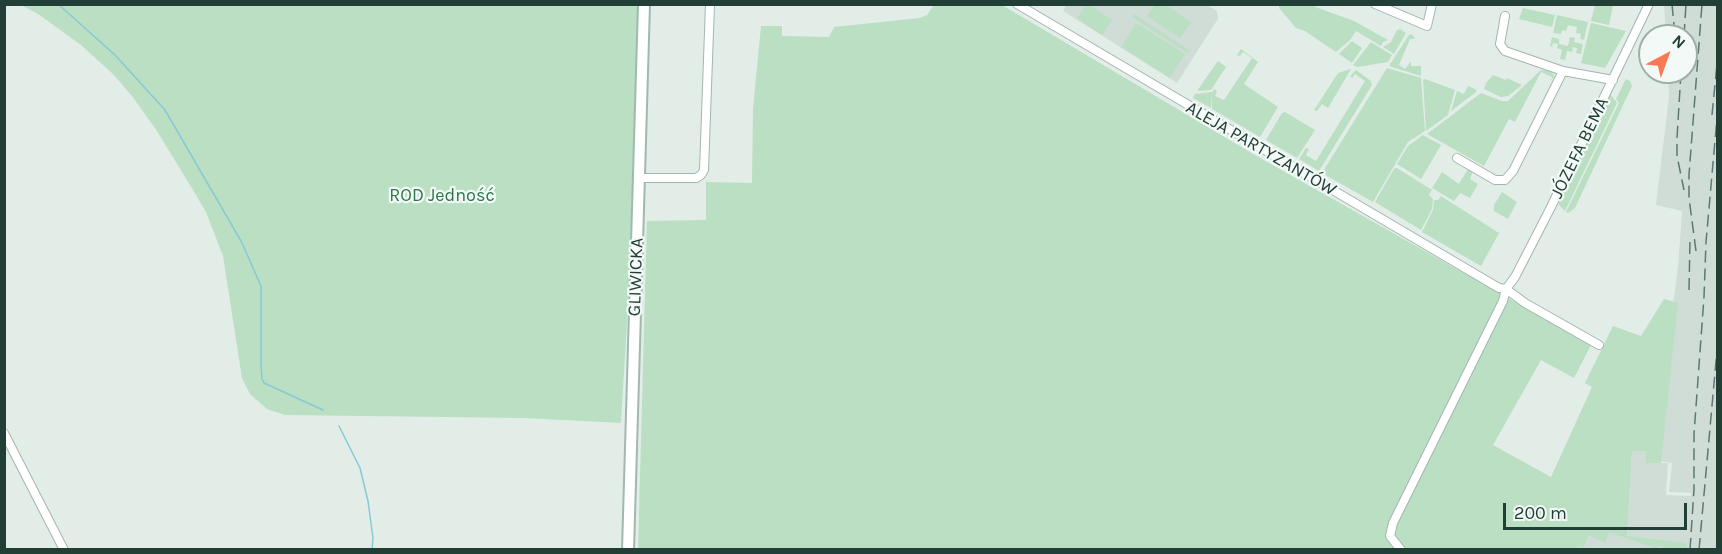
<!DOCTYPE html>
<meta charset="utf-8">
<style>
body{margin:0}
#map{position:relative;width:1722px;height:554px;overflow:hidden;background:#e2ede8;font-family:Karla,sans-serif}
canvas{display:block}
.frame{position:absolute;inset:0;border:6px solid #213f36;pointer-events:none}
.north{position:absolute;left:1638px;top:24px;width:60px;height:60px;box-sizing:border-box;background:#f2f9f6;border:2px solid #9eafa9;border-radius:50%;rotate:41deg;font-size:16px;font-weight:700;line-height:24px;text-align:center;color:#213f36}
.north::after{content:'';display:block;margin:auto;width:21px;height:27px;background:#f87954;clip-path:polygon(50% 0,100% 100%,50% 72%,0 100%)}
.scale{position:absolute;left:1503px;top:503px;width:184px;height:27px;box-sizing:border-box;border:3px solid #213f36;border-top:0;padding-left:8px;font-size:18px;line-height:21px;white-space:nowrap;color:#213f36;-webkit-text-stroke:4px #f2f9f6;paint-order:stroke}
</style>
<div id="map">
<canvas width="1722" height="554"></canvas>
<div class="frame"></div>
<div class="north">N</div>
<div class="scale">200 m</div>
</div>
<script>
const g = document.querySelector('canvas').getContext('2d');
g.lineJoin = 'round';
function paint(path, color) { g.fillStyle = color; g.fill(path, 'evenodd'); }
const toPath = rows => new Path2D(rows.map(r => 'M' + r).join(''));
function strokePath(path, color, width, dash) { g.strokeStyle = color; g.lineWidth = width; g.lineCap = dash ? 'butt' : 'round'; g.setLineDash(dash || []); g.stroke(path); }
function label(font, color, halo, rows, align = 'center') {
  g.font = font + ' Karla,sans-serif'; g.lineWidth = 4.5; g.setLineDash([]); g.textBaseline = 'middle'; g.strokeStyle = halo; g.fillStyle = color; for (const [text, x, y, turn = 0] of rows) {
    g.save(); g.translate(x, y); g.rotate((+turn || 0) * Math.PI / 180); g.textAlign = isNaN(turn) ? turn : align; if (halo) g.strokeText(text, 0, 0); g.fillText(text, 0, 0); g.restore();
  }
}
paint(toPath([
 [1067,4,1207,5,1217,11,1218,19,1177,83,1063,11],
 [1664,5,1717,5,1717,549,1577,550,1589,522,1627,536,1632,450,1646,451,1646,463,1668,463,1666,495,1691,496,1691,493,1669,492,1672,463,1659,461,1667,349,1678,267,1682,211,1656,205,1669,96,1668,72,1686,72,1686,36,1666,36]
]), '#d0ddd6');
paint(toPath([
 [1088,4,1112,20,1102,35,1077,18,1086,5],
 [21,5,638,5,629,287,621,423,524,418,285,415,267,409,250,394,242,378,223,256,206,212,193,190,157,131,132,96,114,75,81,45,38,14],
 [934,5,1002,5,1255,155,1591,345,1574,378,1541,360,1493,445,1551,477,1592,387,1585,383,1613,326,1641,336,1664,299,1678,303,1661,463,1646,463,1646,451,1632,451,1627,536,1687,543,1687,549,1667,549,1659,546,1657,549,1609,532,1605,543,1589,535,1583,548,1579,546,1577,550,638,550,647,221,706,220,706,182,752,183,753,109,761,26,782,26,782,36,829,37,834,27,920,18,927,15],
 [1155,5,1166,5,1191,22,1180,38,1147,16],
 [1279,5,1310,5,1354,21,1388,40,1383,42,1381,46,1356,31,1350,40,1336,52,1305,31,1296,28,1279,8],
 [1595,5,1613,5,1609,25,1591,21],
 [1523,8,1555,15,1552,27,1519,19],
 [1134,14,1189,50,1187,53,1132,17],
 [1557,15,1588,22,1584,40,1580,39,1581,34,1576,33,1577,27,1568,25,1566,31,1562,30,1561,34,1553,33],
 [1136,23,1185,54,1170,78,1121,47],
 [1591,23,1626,31,1605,68,1581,63],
 [1400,29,1406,33,1394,54,1383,47,1391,42,1397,30],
 [1412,34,1415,39,1410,39,1399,65,1405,69,1411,61,1411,66,1421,66,1421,76,1389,66,1409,35],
 [1552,37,1559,39,1559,44,1568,46,1570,37,1575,38,1574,42,1583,44,1581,54,1576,53,1577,48,1573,47,1572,52,1567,51,1565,60,1560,59,1562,50,1557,48,1558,44,1553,43,1552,47,1550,46],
 [1352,41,1362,48,1352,63,1339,54],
 [1371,42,1392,55,1388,62,1357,67,1353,65],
 [1241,49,1258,62,1244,84,1278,107,1260,137,1212,109,1212,93,1211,108,1193,98,1195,94,1212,92,1215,89,1217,91,1215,96,1224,100,1252,58,1243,52,1240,56,1237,55],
 [1218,61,1226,67,1211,90,1197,91],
 [1387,68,1421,78,1425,131,1408,142,1373,202,1322,173],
 [1351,69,1328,108,1322,104,1317,111,1314,110,1338,73],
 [1356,70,1371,81,1372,85,1319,171,1299,159,1306,148,1309,149,1306,155,1316,161,1365,81,1355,74,1352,78,1350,76],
 [1541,70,1552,72,1554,76,1551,81,1552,77,1541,72,1515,122,1509,119,1484,166,1427,134,1481,93,1502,101,1508,101],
 [1493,75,1506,80,1507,78,1522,85,1508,96,1501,97,1484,89,1486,83],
 [1425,79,1455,90,1448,115,1426,131,1423,80],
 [1626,79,1630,81,1632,86,1575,208,1568,213,1566,212,1619,103,1616,99],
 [1468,86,1477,90,1476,92,1451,111,1457,91,1464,94],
 [1610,94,1617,103,1565,211,1559,205,1559,198],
 [1285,112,1315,130,1297,158,1266,140,1282,113],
 [1423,135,1441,145,1421,179,1397,164,1408,146],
 [1397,168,1432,190,1429,195,1433,199,1432,209,1421,230,1375,202,1394,169],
 [1468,169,1473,171,1470,179,1478,184,1470,198,1460,193,1454,201,1432,188,1442,172,1459,184],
 [1502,192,1517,202,1508,219,1494,211,1494,205],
 [1441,196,1499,233,1481,266,1422,232,1433,210,1434,200,1438,200]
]), '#badfc3');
strokePath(toPath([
 [58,4,115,55,165,110,241,241,261,286,261,365,262,379,264,383,323,410],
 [339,426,360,468,368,501,373,538,372,550]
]), '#87cad4', 1.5);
const street = toPath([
 [1017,4,1499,288,1506,289],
 [1375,4,1427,26,1432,4],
 [1505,16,1500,44,1505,51,1563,71,1613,80],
 [1457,158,1495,180,1505,180,1513,171,1563,71],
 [639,178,696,178,701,175,704,170,710,4],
 [1506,289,1525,303,1599,345],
 [4,433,64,550],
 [1401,550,1390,536,1393,523,1503,301,1506,289,1515,277,1551,207,1649,4]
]);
const secondary = toPath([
 [628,550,644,4]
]);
strokePath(street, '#a4b5af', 10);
strokePath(secondary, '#9fb9af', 14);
strokePath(street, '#fff', 8);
strokePath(secondary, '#fff', 10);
strokePath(toPath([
 [1672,4,1675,36],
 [1684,36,1686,4],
 [1681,72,1677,138,1677,156,1684,190],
 [1712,115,1718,54],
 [1696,251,1689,198,1689,175,1702,4],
 [1689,290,1690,240],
 [1690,550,1694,489,1694,434,1704,297,1706,242,1718,107],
 [1699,550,1718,339]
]), '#5b7a71', 1.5, [12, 6]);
label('18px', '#213f36', '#f2f9f6', [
 ["JÓZEFA BEMA",1580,148,-64],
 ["ALEJA PARTYZANTÓW",1261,149,30],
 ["GLIWICKA",636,277,-88]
]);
label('18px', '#297746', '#f2f9f6', [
 ["ROD Jedność",442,196]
]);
</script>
